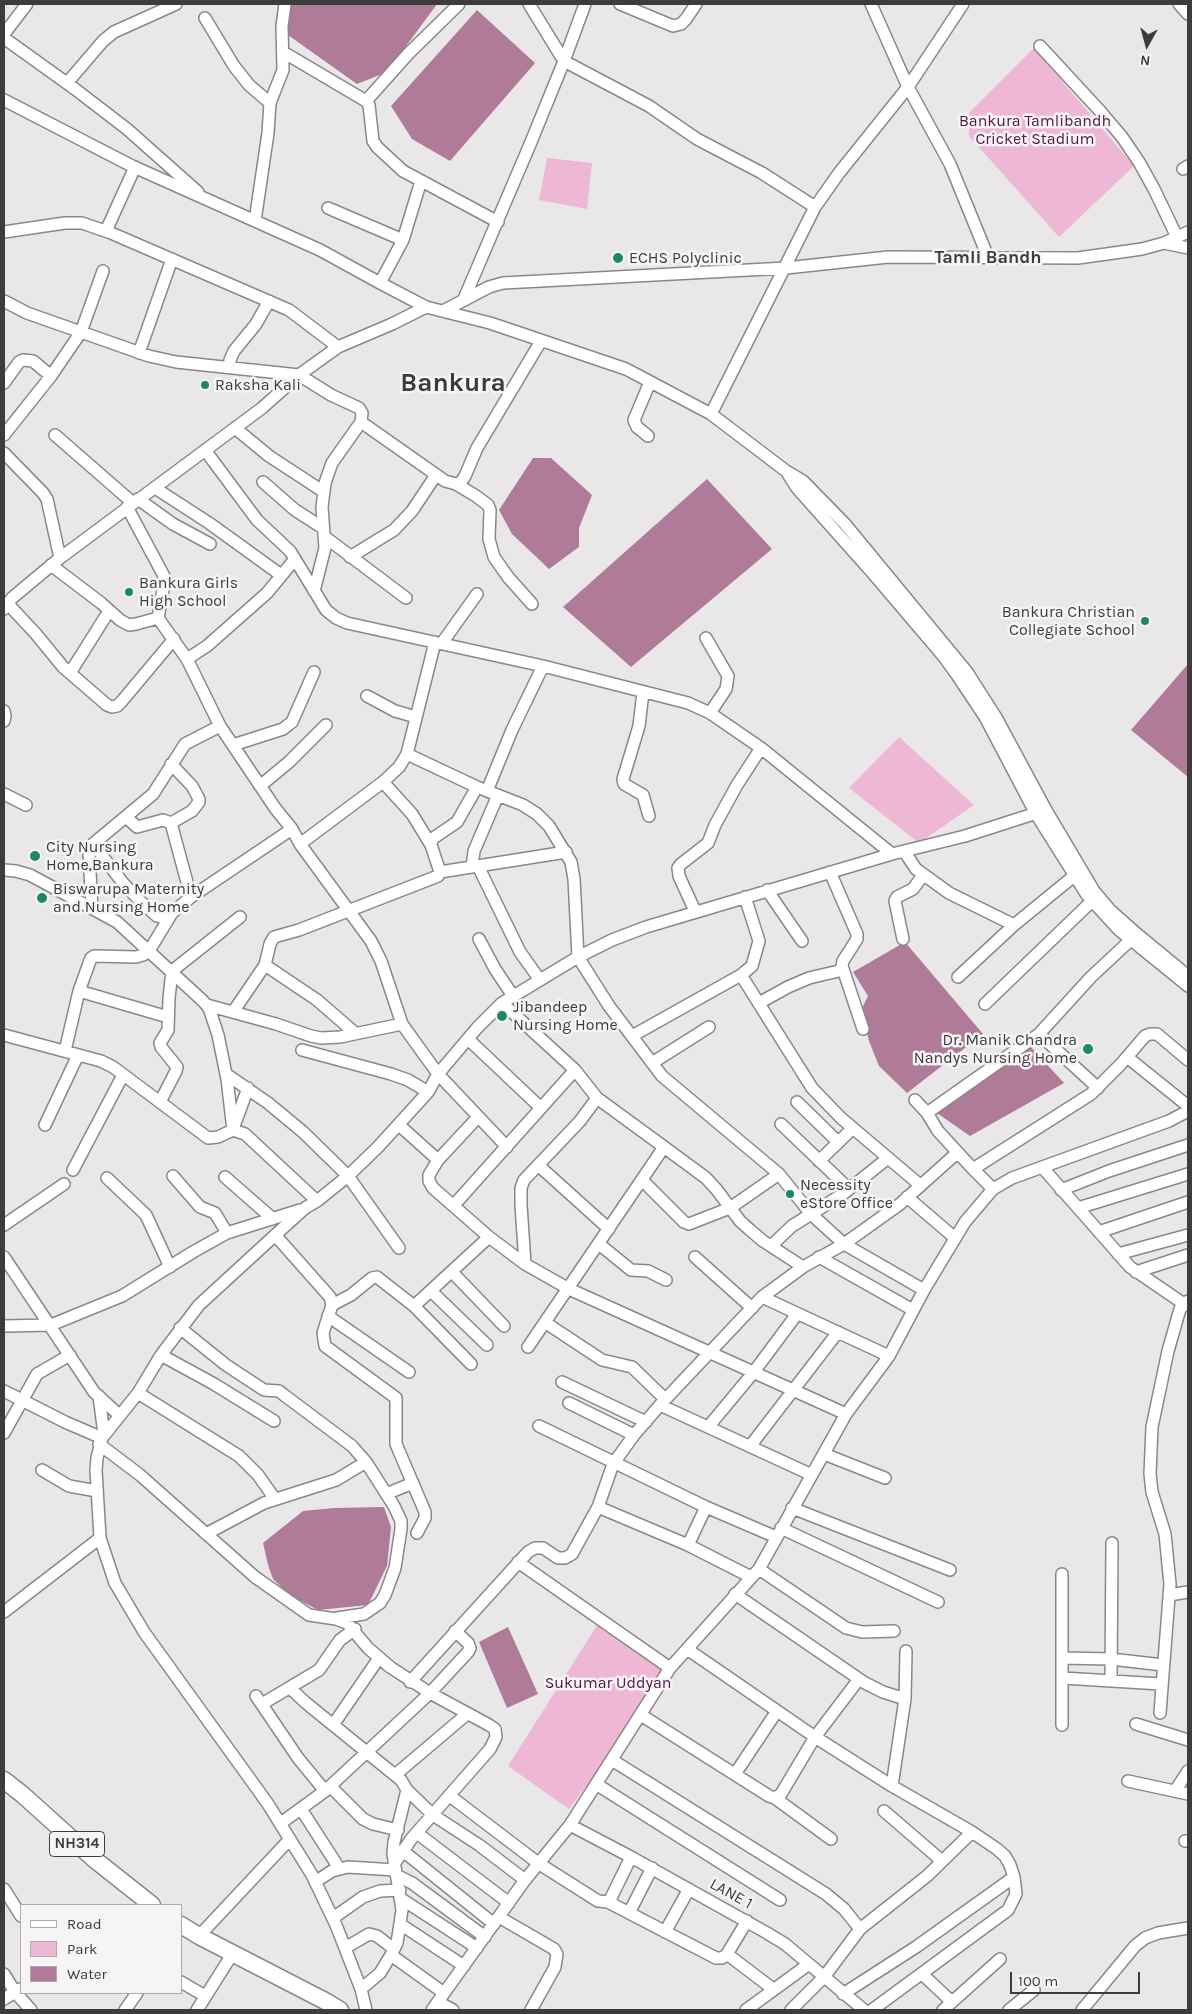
<!DOCTYPE html>
<style>
body{margin:0}
#map{position:relative;width:1192px;height:2014px;overflow:hidden;background:#eae7e8;font-family:Karla,sans-serif}
canvas{display:block}
.frame{position:absolute;inset:0;border:5px solid #3d3c3d;pointer-events:none}
.legend{position:absolute;left:20px;top:1904px;width:162px;height:90px;box-sizing:border-box;background:#f7f4f6;border:1px solid #adaaac;margin:0;padding:6px 9px;list-style:none;font-size:15px;color:#3d3c3d}
.legend li{display:flex;align-items:center;gap:10px;height:25px}
.legend b{width:25px;border:1px solid #adaaac}
.north{position:absolute;left:1122px;top:20px;width:50px;height:50px;-webkit-text-stroke:4px #f7f4f6;paint-order:stroke;rotate:187deg;font-size:14px;font-weight:700;line-height:20px;text-align:center;color:#3d3c3d}
.north::after{content:'';display:block;margin:auto;width:18px;height:22px;background:#3d3c3d;clip-path:polygon(50% 0,100% 100%,50% 72%,0 100%)}
.scale{position:absolute;left:1010px;top:1972px;width:130px;height:22px;box-sizing:border-box;border:2px solid #3d3c3d;border-top:0;padding-left:6px;font-size:15px;line-height:18px;white-space:nowrap;color:#3d3c3d;-webkit-text-stroke:4px #f7f4f6;paint-order:stroke}
</style>
<div id="map">
<canvas width="1192" height="2014"></canvas>
<div class="frame"></div>
<ul class="legend">
<li><b style="height:6px;background:#fff"></b>Road</li>
<li><b style="height:14px;background:#edb7d5"></b>Park</li>
<li><b style="height:14px;background:#af7b98"></b>Water</li>
</ul>
<div class="north">N</div>
<div class="scale">100 m</div>
</div>
<script>
const g = document.querySelector('canvas').getContext('2d');
g.lineJoin = 'round';
function paint(path, color) { g.fillStyle = color; g.fill(path, 'evenodd'); }
const toPath = rows => new Path2D(rows.map(r => 'M' + r).join(''));
function strokePath(path, color, width, dash) { g.strokeStyle = color; g.lineWidth = width; g.lineCap = dash ? 'butt' : 'round'; g.setLineDash(dash || []); g.stroke(path); }
function label(font, color, halo, rows, align = 'center') {
  g.font = font + ' Karla,sans-serif'; g.lineWidth = 5; g.setLineDash([]); g.textBaseline = 'middle'; g.strokeStyle = halo; g.fillStyle = color; for (const [text, x, y, turn = 0] of rows) {
    g.save(); g.translate(x, y); g.rotate((+turn || 0) * Math.PI / 180); g.textAlign = isNaN(turn) ? turn : align; if (halo) g.strokeText(text, 0, 0); g.fillText(text, 0, 0); g.restore();
  }
}
paint(toPath([
 [1034,48,1134,166,1059,237,969,136,969,113],
 [547,158,592,163,587,209,539,200],
 [899,737,974,805,919,843,849,788],
 [598,1624,666,1670,597,1772,569,1809,508,1766]
]), '#edb7d5');
paint(toPath([
 [291,4,437,4,387,72,357,84,288,35],
 [477,10,535,63,450,161,412,139,391,106],
 [533,458,551,458,592,495,579,528,579,547,549,569,512,534,499,510],
 [707,479,772,549,631,667,563,607],
 [1188,664,1188,777,1131,730],
 [905,942,983,1034,907,1093,879,1066,869,1041,861,1010,868,996,853,972],
 [1029,1045,1064,1083,970,1136,934,1111],
 [384,1507,391,1527,387,1566,368,1605,318,1610,290,1595,273,1579,268,1565,263,1543,303,1511,334,1508],
 [508,1627,538,1694,507,1708,479,1642]
]), '#af7b98');
const minor = toPath([
 [529,4,564,61,649,106,697,139,762,173,815,207],
 [620,4,673,26,681,24,686,19,696,4],
 [871,4,908,87,950,164,988,257],
 [1179,4,1188,14],
 [205,18,234,66,249,85,270,103],
 [4,34,27,4],
 [4,38,75,89,127,129,198,192],
 [1040,46,1100,111,1122,137,1139,162,1154,189,1177,237],
 [283,52,366,101,369,105,373,141,377,147,403,171,498,222],
 [67,83,103,41,114,32,176,4],
 [4,100,132,166,320,250,380,283,426,307,490,323,626,369,711,414,786,471,803,481,845,524,967,672,997,719,1046,810,1094,891,1110,910,1137,934,1188,976],
 [366,101,408,54,459,4],
 [1183,169,1188,166],
 [328,208,403,240],
 [255,221,268,133,270,103,283,70,282,26,285,4],
 [106,231,135,167],
 [4,232,65,223,82,223,111,233,289,310,338,347],
 [1164,243,1188,248],
 [380,283,403,240,421,181],
 [464,299,531,142,564,61,585,4],
 [4,301,27,313,149,356,176,362,299,375,331,395,359,408,362,413,361,422,332,463,325,483,322,507,325,548,314,591],
 [443,311,489,287,503,283,786,268,888,257,1078,258,1142,249,1164,243,1188,232],
 [139,353,172,259],
 [230,367,230,360,234,351,256,324,269,301],
 [4,383,19,362,23,360,33,361,51,376],
 [711,414,815,207,839,173,908,87,963,4],
 [361,422,445,481,456,484,461,482,465,476,477,448,541,341],
 [235,428,269,456,324,492],
 [4,435,51,376,81,332,103,271],
 [55,435,133,503],
 [648,436,637,427,634,420,650,382],
 [205,450,257,520,290,551,326,610,336,618,347,623,543,666,688,703,710,713,761,748,892,854],
 [4,453,43,493,47,499,60,558],
 [788,474,797,488,870,570,944,657,957,675,985,717,1036,814,1087,895,1119,930,1188,986],
 [263,482,295,510,323,528],
 [456,484,476,496,488,505,490,510,489,539,494,557,508,577,532,604],
 [155,488,209,523,281,575],
 [138,499,173,524,210,544],
 [127,507,165,578,158,618,187,659,220,726,275,808,292,829,300,844,371,941,381,961,402,1024,438,1074,507,1147],
 [325,537,406,598],
 [350,557,394,530,412,511,436,475],
 [51,565,101,603,120,620,129,625,136,624,158,618],
 [8,604,36,634,63,667,107,705,112,707,117,706,122,701,174,639],
 [4,609,12,598,60,558,262,408,299,375,338,347,392,324,426,307],
 [706,638,728,676,726,689,710,713],
 [442,643,477,594],
 [187,659,207,646,267,593,295,559],
 [70,673,109,611],
 [643,692,639,726,623,779,624,784,643,795,649,816],
 [367,696,395,711,416,717],
 [4,711,5,716,4,721],
 [233,745,283,729,288,725,292,722,314,672],
 [407,754,477,787,523,805,537,814,549,826,571,862,574,879,578,957,609,1006,662,1076,779,1174,811,1214,844,1244,924,1290],
 [171,764,192,786,199,799,199,802,192,811,171,823],
 [383,782,412,814,431,845],
 [260,786,289,762,326,725],
 [487,791,512,730,543,666],
 [4,794,26,805],
 [126,817,137,827,163,820,171,823,191,897],
 [93,844,123,883,142,903,157,916,168,919],
 [300,844,383,782,399,767,407,754,435,642],
 [904,851,916,869,949,893,1014,925],
 [478,866,520,952,540,980],
 [472,867,474,851,498,795],
 [4,870,16,871,30,875,117,922,203,1001,209,1008,218,1035,227,1079,233,1130],
 [440,872,566,852],
 [830,872,857,934,857,939,843,961,842,966,863,1029],
 [767,890,802,941],
 [92,908,89,854,93,844,153,794,185,744,220,726],
 [695,911,679,876,678,868,681,864,708,843,715,825,737,785,761,748],
 [479,939,495,969,513,996],
 [903,939,895,901,897,897,913,889,923,875],
 [265,965,317,1000,355,1033],
 [741,975,812,1088,841,1118,920,1185],
 [958,977,1014,925,1074,876],
 [79,991,168,1017],
 [502,1003,575,1070,597,1098,664,1147,528,1347],
 [759,1003,788,987,809,978,843,970],
 [985,1004,1092,901],
 [207,1005,276,1024,311,1036,321,1038,340,1037,402,1024],
 [233,1012,265,965,270,944,274,937,299,930,438,876,440,872,431,845,432,839,457,822,477,787],
 [1039,1034,1098,1088],
 [4,1035,101,1061,113,1067,208,1138,218,1137,233,1130,245,1134,317,1201],
 [632,1036,741,975,752,966,759,941,745,897],
 [468,1039,541,1108],
 [302,1050,391,1074,408,1080,428,1092],
 [65,1051,79,991,91,958,94,956,136,957,143,955,149,951,172,913,191,897,292,829],
 [1127,1057,1188,1106],
 [652,1063,709,1027],
 [226,1074,268,1103,303,1132,348,1176,399,1248],
 [915,1100,927,1113,938,1131,973,1169],
 [160,1102,176,1071,177,1067,161,1047,160,1043,168,1030,169,998,172,971,240,917],
 [797,1102,838,1142],
 [927,1113,1039,1034,1091,977,1136,935],
 [478,1117,438,1160,429,1175,429,1181,433,1188,489,1237,525,1264,569,1289,846,1414],
 [781,1124,849,1189],
 [45,1125,78,1055],
 [399,1125,438,1160],
 [234,1126,248,1088],
 [664,1147,706,1178,717,1190,740,1221,750,1230,763,1241,803,1267],
 [819,1161,853,1128],
 [538,1165,609,1229],
 [1042,1167,1130,1267,1184,1304],
 [73,1170,123,1075],
 [173,1176,200,1207,215,1213,227,1233],
 [225,1177,273,1219],
 [107,1178,146,1215,170,1267],
 [642,1180,684,1222,689,1224,730,1208,779,1174],
 [993,1189,973,1169,1091,1094,1121,1064,1145,1036,1150,1034,1157,1034,1188,1060],
 [1061,1190,1109,1171,1188,1145],
 [907,1197,955,1238],
 [454,1205,575,1070],
 [1078,1208,1188,1174],
 [4,1225,64,1184],
 [1099,1232,1188,1202],
 [275,1235,330,1297,332,1305,323,1333,325,1346,396,1398,396,1444,425,1512,425,1518,417,1533],
 [599,1244,631,1270,648,1271,666,1280],
 [771,1246,792,1226,843,1194,888,1158],
 [1118,1254,1188,1235],
 [4,1257,94,1392,119,1415],
 [695,1257,752,1308],
 [819,1257,913,1310],
 [525,1264,521,1205,521,1188,524,1180,580,1121,597,1098],
 [452,1272,504,1326],
 [1136,1272,1188,1255],
 [431,1291,487,1345],
 [762,1297,889,1356],
 [332,1305,351,1295,372,1278,377,1277,414,1306,471,1364],
 [414,1306,489,1237],
 [328,1316,409,1372],
 [546,1323,602,1360,632,1367,665,1399],
 [4,1326,51,1325,122,1296,193,1252,227,1233,300,1210],
 [180,1328,226,1365,264,1390,279,1391,284,1395,352,1446,366,1462,394,1506,401,1521,401,1529,395,1568,385,1595,380,1603,364,1614,337,1618],
 [161,1355,214,1384,274,1421],
 [562,1382,646,1422],
 [4,1391,65,1422,102,1438],
 [138,1393,239,1456,258,1475,275,1499],
 [99,1396,104,1434],
 [569,1403,634,1435],
 [660,1405,812,1475],
 [539,1426,706,1507,776,1537],
 [709,1426,753,1373,797,1314],
 [4,1433,37,1374,70,1355],
 [99,1444,140,1475,255,1577,309,1615,336,1619,347,1623,368,1648,390,1667,430,1693,468,1652,470,1648,468,1643,455,1631],
 [751,1445,838,1332],
 [824,1454,885,1478],
 [42,1470,69,1486,97,1491],
 [386,1494,413,1483],
 [598,1507,613,1464,634,1435,660,1405,762,1297,803,1267,844,1244,900,1204,957,1153],
 [792,1508,950,1570],
 [781,1528,938,1602],
 [206,1534,264,1503,336,1480,366,1462],
 [688,1545,706,1507],
 [518,1562,670,1668],
 [759,1569,846,1628,862,1632,894,1631],
 [735,1594,865,1683,883,1692,905,1699],
 [1169,1595,1188,1592],
 [4,1612,100,1538],
 [687,1649,815,1737,892,1786,972,1832,997,1849,1005,1856,1010,1865,1014,1877,1016,1894,1008,1910,872,2010],
 [1063,1658,1111,1659,1163,1665],
 [1063,1678,1161,1684],
 [1111,1681,1112,1543],
 [410,1682,528,1552,535,1548,543,1548,558,1558,565,1558,572,1554,598,1507,688,1545,751,1577],
 [290,1688,306,1703,401,1780,407,1790,394,1842,393,1854,402,1910,397,1943,391,1955,380,1973,361,1989],
 [256,1696,298,1758,325,1791],
 [262,1704,319,1670,340,1640,355,1629],
 [1160,1713,1170,1584,1165,1534,1152,1492,1150,1474,1152,1427,1168,1351,1180,1309,1188,1301],
 [641,1715,769,1796,775,1798,781,1794,815,1737,859,1679],
 [1136,1724,1188,1740],
 [333,1725,379,1658],
 [1062,1725,1062,1574],
 [612,1760,826,1894,844,1909,860,1929],
 [735,1774,777,1711],
 [395,1775,467,1714],
 [1128,1781,1188,1794],
 [596,1784,780,1900],
 [330,1786,363,1819,373,1824,398,1830],
 [892,1786,905,1699,906,1651],
 [407,1790,433,1815,479,1845,525,1880],
 [1175,1791,1188,1771],
 [450,1796,538,1863,598,1901,608,1902,611,1898,631,1857],
 [775,1798,831,1839],
 [301,1809,339,1868],
 [884,1811,942,1861],
 [281,1823,325,1791,430,1693,489,1725,495,1729,496,1737,490,1749,412,1838,394,1864],
 [570,1825,631,1857,767,1933,785,1944,864,2010],
 [417,1833,509,1903],
 [1185,1841,1188,1841],
 [403,1851,494,1924],
 [396,1875,412,1883,485,1937],
 [315,1882,332,1871,348,1867,395,1870],
 [4,1889,21,1916],
 [400,1898,477,1948],
 [608,1902,716,1958,722,1958,727,1954,747,1921],
 [629,1913,652,1868],
 [499,1917,554,1949,557,1954,555,1967,531,2010],
 [333,1918,363,1897,380,1891,400,1890],
 [400,1924,464,1966],
 [665,1932,689,1889],
 [199,1936,290,1839],
 [345,1948,369,1934,377,1936,394,1949],
 [727,1954,773,1989],
 [391,1955,444,1993],
 [4,1974,15,1992,31,2010],
 [922,1974,952,2002],
 [181,1982,205,1996],
 [843,1994,916,1947,1014,1877],
 [4,1999,20,1989],
 [438,2002,453,2010],
 [125,2010,137,1993],
 [197,2010,233,1953],
 [366,2010,361,1989,336,1925,312,1875,268,1804,144,1632,115,1583,100,1538,96,1470,97,1458,102,1438,138,1393,161,1355,199,1305,284,1227,305,1208,317,1201,348,1176,378,1147,428,1092,438,1074,477,1028,502,1003,578,957,612,940,646,927,892,854,965,836,1046,810],
 [432,2010,525,1880,570,1825,670,1668,759,1569,846,1414,889,1356,924,1290,965,1222,993,1189,1012,1178,1169,1121,1188,1111],
 [746,2010,809,1964],
 [791,2010,824,1977,860,1929,927,1876,972,1832],
 [943,2010,1000,1959],
 [1009,2010,1034,1990],
 [1082,2010,1135,1946,1145,1938,1158,1933,1188,1928]
]);
const highway = toPath([
 [4,1780,23,1795,94,1859,152,1905],
 [181,1925,199,1936,327,2002,340,2010]
]);
strokePath(minor, '#8a8789', 14);
strokePath(highway, '#8a8789', 19);
strokePath(minor, '#fff', 11);
strokePath(highway, '#fff', 16);
for (const [x, y, r, color] of [
 [618,258,6,"#1e8763"],
 [205,385,5,"#1e8763"],
 [129,592,5,"#1e8763"],
 [1145,621,5,"#1e8763"],
 [35,856,6,"#1e8763"],
 [42,898,6,"#1e8763"],
 [502,1016,6,"#1e8763"],
 [1088,1049,6,"#1e8763"],
 [790,1194,5,"#1e8763"]
]) { const dot = new Path2D(); dot.arc(x, y, r, 0, 2 * Math.PI); g.fillStyle = color; g.fill(dot); strokePath(dot, '#f7f4f6', 2); }
for (const [x, y, w] of [
 [77,1844,55]
]) { const box = new Path2D(); box.roundRect(x - w / 2, y - 12.5, w, 25, 4); g.fillStyle = '#f7f4f6'; g.fill(box); strokePath(box, '#3d3c3d', 1); }
label('bold 15px', '#3d3c3d', null, [
 ["NH314",77,1844]
]);
label('16px', '#55163f', '#f7f4f6', [
 ["Bankura Tamlibandh",1035,121],
 ["Cricket Stadium",1035,139],
 ["Sukumar Uddyan",608,1683]
]);
label('16px', '#3d3c3d', '#f7f4f6', [
 ["ECHS Polyclinic",629,258],
 ["Raksha Kali",215,385],
 ["Bankura Girls",139,583],
 ["High School",139,601],
 ["Bankura Christian",1135,612,"right"],
 ["Collegiate School",1135,630,"right"],
 ["City Nursing",46,847],
 ["Home,Bankura",46,865],
 ["Biswarupa Maternity",53,889],
 ["and Nursing Home",53,907],
 ["Jibandeep",513,1007],
 ["Nursing Home",513,1025],
 ["Dr. Manik Chandra",1077,1040,"right"],
 ["Nandys Nursing Home",1077,1058,"right"],
 ["Necessity",800,1185],
 ["eStore Office",800,1203]
], 'left');
label('16px', '#3d3c3d', '#f7f4f6', [
 ["LANE 1",731,1894,29]
]);
label('bold 18px', '#3d3c3d', '#f7f4f6', [
 ["Tamli Bandh",988,258]
]);
label('bold 26px', '#3d3c3d', '#f7f4f6', [
 ["Bankura",453,384]
]);
</script>
